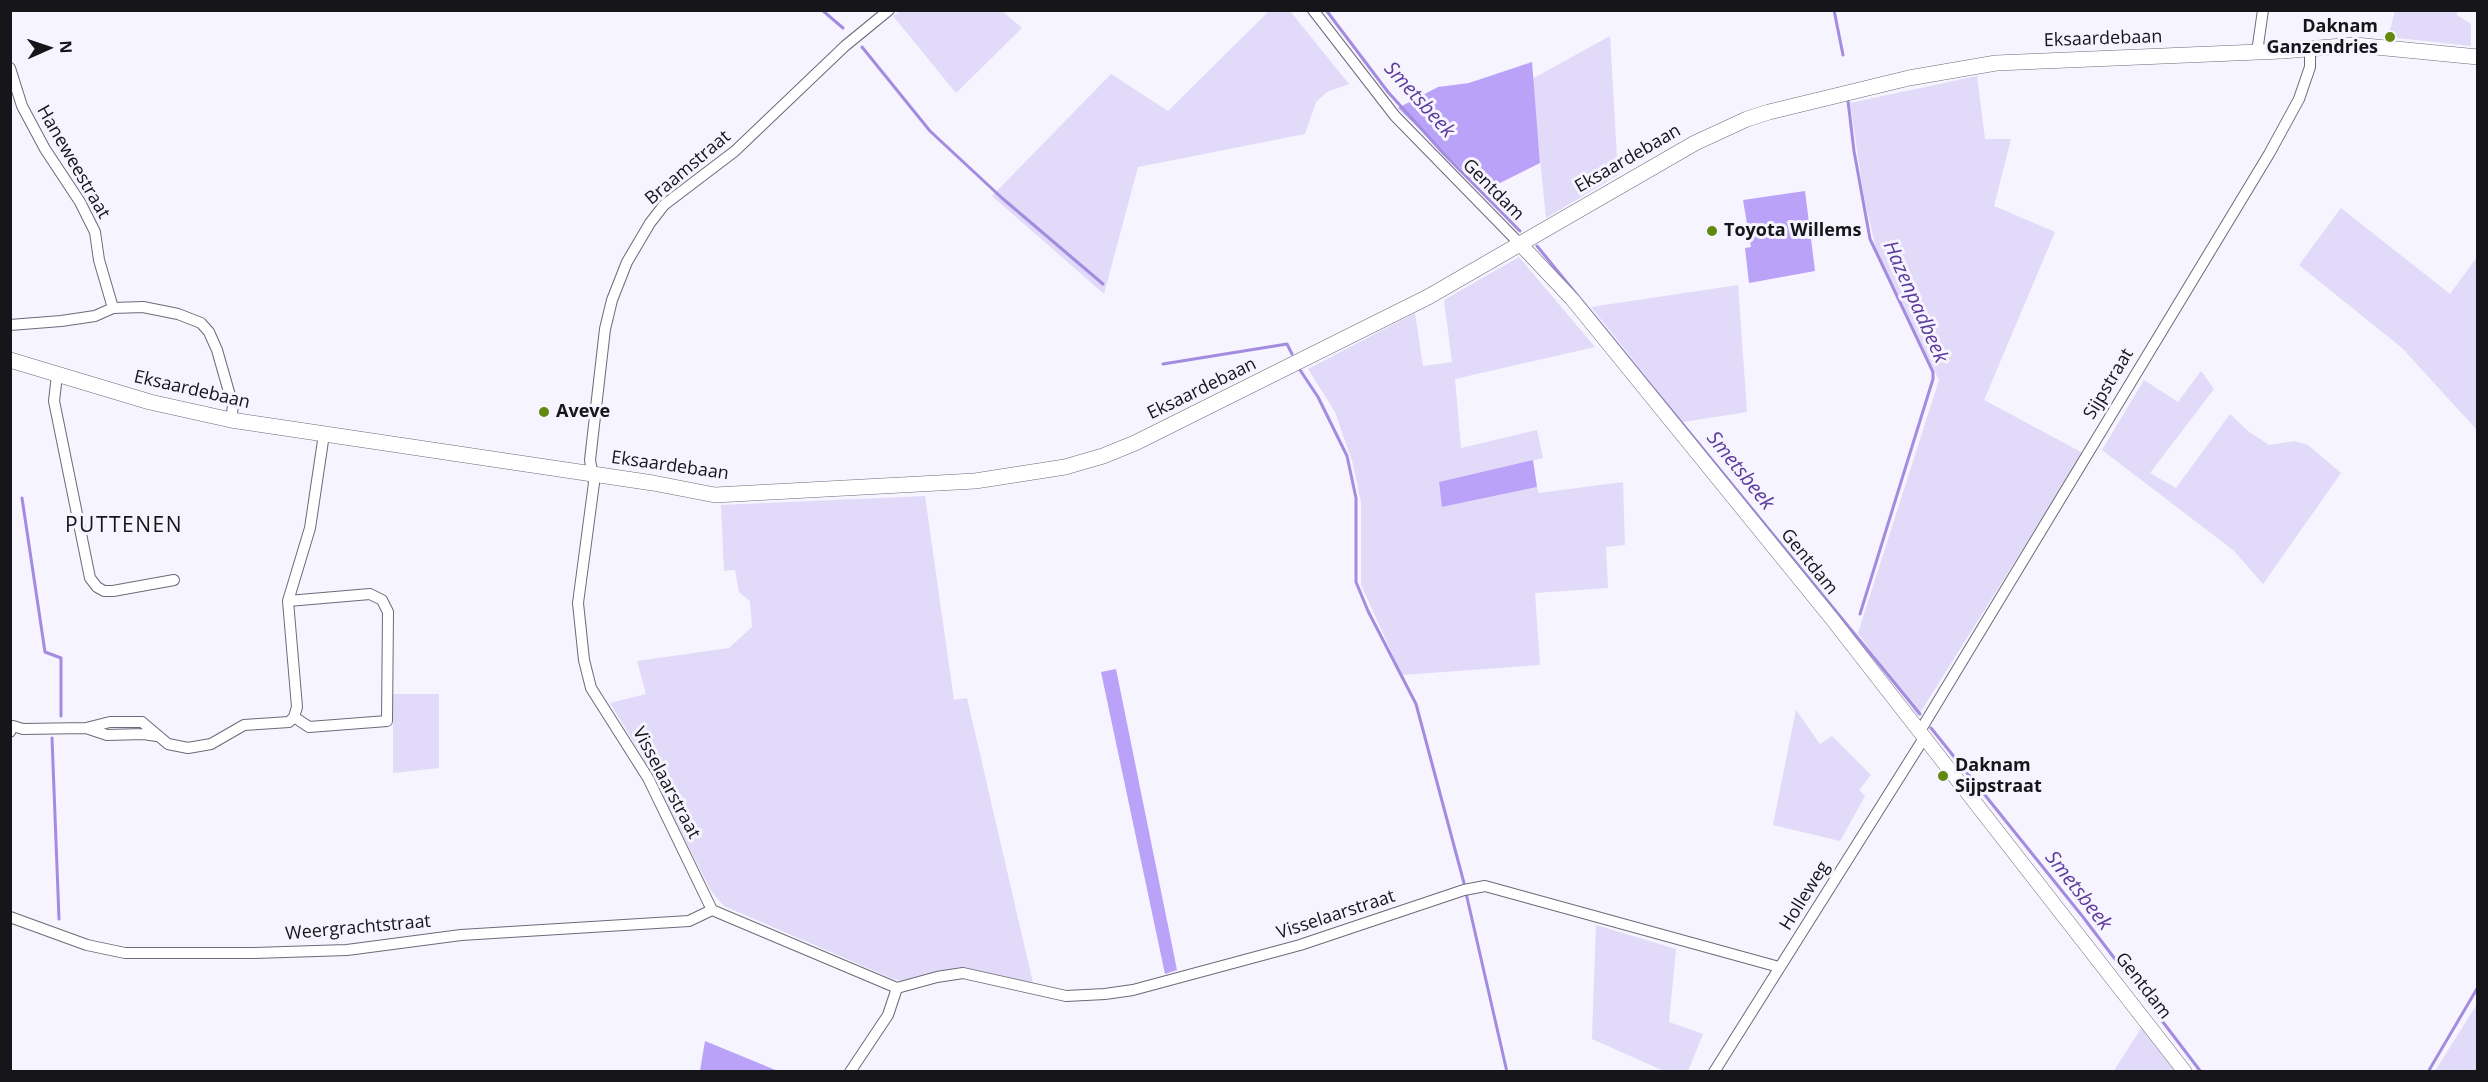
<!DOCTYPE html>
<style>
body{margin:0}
#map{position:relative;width:2488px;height:1082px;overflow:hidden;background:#f6f4ff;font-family:"Open Sans",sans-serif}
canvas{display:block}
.frame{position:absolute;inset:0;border:12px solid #16151a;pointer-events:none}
.north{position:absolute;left:18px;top:18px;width:60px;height:60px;-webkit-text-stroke:4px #f6f4ff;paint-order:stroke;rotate:87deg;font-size:16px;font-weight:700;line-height:24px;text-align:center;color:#16151a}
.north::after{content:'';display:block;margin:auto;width:21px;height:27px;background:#16151a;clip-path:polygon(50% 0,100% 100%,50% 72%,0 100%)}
</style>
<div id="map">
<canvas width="2488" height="1082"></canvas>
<div class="frame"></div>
<div class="north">N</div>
</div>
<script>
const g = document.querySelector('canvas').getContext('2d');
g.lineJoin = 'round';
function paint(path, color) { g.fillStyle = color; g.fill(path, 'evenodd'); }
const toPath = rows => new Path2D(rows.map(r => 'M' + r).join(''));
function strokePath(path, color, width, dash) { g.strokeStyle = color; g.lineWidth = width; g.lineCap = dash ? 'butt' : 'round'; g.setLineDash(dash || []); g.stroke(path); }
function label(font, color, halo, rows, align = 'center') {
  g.font = font + ' "Open Sans",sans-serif'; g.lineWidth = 6; g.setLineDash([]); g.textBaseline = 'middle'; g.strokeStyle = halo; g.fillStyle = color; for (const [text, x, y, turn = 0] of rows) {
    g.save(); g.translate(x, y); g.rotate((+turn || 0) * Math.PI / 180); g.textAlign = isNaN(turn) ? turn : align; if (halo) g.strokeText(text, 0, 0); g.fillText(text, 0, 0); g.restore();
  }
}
paint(toPath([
 [901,11,1002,11,1022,28,956,93,893,16],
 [1269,11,1290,11,1349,84,1327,92,1316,102,1305,134,1138,167,1104,294,992,196,1111,74,1168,111],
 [2395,11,2457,11,2457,15,2471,24,2471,46,2388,37],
 [1610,36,1618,175,1546,218,1532,79],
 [1977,76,1985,139,2011,139,1994,206,2055,232,1984,400,2083,453,1918,716,1858,633,1939,380,1876,249,1864,197,1850,103],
 [2341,208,2450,294,2477,257,2477,430,2402,348,2299,265],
 [1519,257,1595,347,1455,379,1461,448,1537,430,1543,458,1439,482,1443,507,1537,487,1539,493,1623,482,1625,545,1606,547,1608,588,1535,593,1540,665,1402,675,1361,585,1361,503,1353,464,1335,412,1308,369,1415,313,1423,366,1452,362,1444,300],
 [1738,285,1747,412,1683,422,1591,307],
 [2201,371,2214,389,2150,473,2176,488,2230,414,2248,431,2269,445,2294,441,2308,445,2341,473,2263,584,2233,550,2102,450,2144,380,2178,402],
 [925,496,954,700,967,698,1033,983,961,967,902,981,893,979,724,906,711,891,643,757,610,703,646,694,637,661,729,648,752,627,750,601,739,592,735,570,724,571,721,505],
 [393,694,439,694,439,768,393,773],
 [1796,710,1820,744,1832,736,1871,775,1859,790,1865,796,1840,841,1773,825],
 [1596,925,1676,949,1669,1022,1703,1034,1688,1071,1664,1071,1592,1039],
 [2477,1004,2477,1071,2435,1071],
 [2142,1027,2176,1072,2113,1072]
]), '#e1daf8');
paint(toPath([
 [1532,62,1540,163,1484,191,1398,108,1438,87,1469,83],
 [1805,191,1815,271,1749,283,1745,248,1751,247,1743,200],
 [1533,460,1537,487,1442,507,1439,482],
 [1116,669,1177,970,1165,974,1101,672],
 [705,1041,778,1071,700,1071]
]), '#b9a2f7');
strokePath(toPath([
 [822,10,843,28],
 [1326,10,1388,92,1444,154,1520,231],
 [1834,10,1843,55],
 [862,47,930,131,1002,198,1103,284],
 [1848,101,1854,151,1870,239,1933,372,1933,379,1860,614],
 [1537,246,1920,714],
 [1163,364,1287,344,1292,354],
 [1300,370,1318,397,1347,456,1356,498,1356,582,1368,611,1416,704,1464,883],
 [22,498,45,652,61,658,61,716],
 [1931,728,2083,917,2201,1072],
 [52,738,59,919],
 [1466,893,1507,1072],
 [2428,1072,2478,987]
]), '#a38ce0', 3);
const minor = toPath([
 [889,10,845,46,735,151,664,205,650,223,627,262,612,300,605,329,590,460,594,483,578,603,584,660,591,688,648,778,712,910,897,988,937,977,963,973,1066,996,1105,994,1133,990,1300,945,1464,890,1485,886,1779,967],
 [1313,10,1395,116,1521,245],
 [2257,52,2263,10],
 [10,68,22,106,45,149,80,202,95,232,99,260,113,308],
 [10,325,61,321,95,316,113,308,143,307,178,314,201,323,209,332,217,350,233,406,231,420],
 [57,375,54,401,90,578,97,587,104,591,113,591,174,580],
 [288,601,370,594,382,600,388,612,387,721,309,727,294,717],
 [86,728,107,735,143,734,157,736],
 [1920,731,2269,154,2299,99,2310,67,2310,48],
 [10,732,13,726,23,729,86,728,110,722,142,722,168,744,188,748,211,744,244,725,289,722,294,717,297,707,288,601,310,528,324,434],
 [10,917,87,945,125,953,254,953,347,950,461,935,689,921,712,910],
 [850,1072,888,1015,897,988],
 [1714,1072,1924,738]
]);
const tertiary = toPath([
 [1521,245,1572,299,1832,619,2185,1072]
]);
const secondary = toPath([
 [10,360,150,402,231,420,653,483,715,495,975,481,1065,467,1103,456,1135,443,1428,297,1695,143,1747,119,1769,112,1909,78,1996,63,2282,51,2355,45,2478,57]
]);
strokePath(minor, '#6d6a79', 12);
strokePath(tertiary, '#6d6a79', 15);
strokePath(secondary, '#6d6a79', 16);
strokePath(minor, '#fff', 10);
strokePath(tertiary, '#fff', 14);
strokePath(secondary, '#fff', 15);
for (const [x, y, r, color] of [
 [2390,37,6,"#63880e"],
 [1712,231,6,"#63880e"],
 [544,412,6,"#63880e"],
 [1943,776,6,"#63880e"]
]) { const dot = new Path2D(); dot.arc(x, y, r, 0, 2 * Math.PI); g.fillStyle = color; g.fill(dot); strokePath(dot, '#f6f4ff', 2); }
label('bold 18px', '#16151a', '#f6f4ff', [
 ["Daknam",2378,27,"right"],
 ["Ganzendries",2378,48,"right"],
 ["Toyota Willems",1724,231],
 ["Aveve",556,412],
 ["Daknam",1955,766],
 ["Sijpstraat",1955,787]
], 'left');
label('18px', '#16151a', '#f6f4ff', [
 ["Eksaardebaan",2103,39,-2],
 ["Eksaardebaan",1628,159,-30],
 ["Haneweestraat",73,162,60],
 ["Braamstraat",688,168,-40],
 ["Gentdam",1493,190,45],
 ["Sijpstraat",2109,384,-59],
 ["Eksaardebaan",1202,389,-26],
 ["Eksaardebaan",192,390,13],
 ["Eksaardebaan",670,466,8],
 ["Gentdam",1809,562,51],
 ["Visselaarstraat",666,783,62],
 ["Holleweg",1805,896,-58],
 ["Visselaarstraat",1336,915,-18],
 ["Weergrachtstraat",358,928,-5],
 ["Gentdam",2143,986,52]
]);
label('italic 20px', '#5c399b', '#f6f4ff', [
 ["Smetsbeek",1419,100,48],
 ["Hazenpadbeek",1915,302,66],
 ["Smetsbeek",1740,471,51],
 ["Smetsbeek",2078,891,52]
]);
g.letterSpacing = '1.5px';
label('21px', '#16151a', '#f6f4ff', [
 ["PUTTENEN",124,526]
]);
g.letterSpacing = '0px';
</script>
